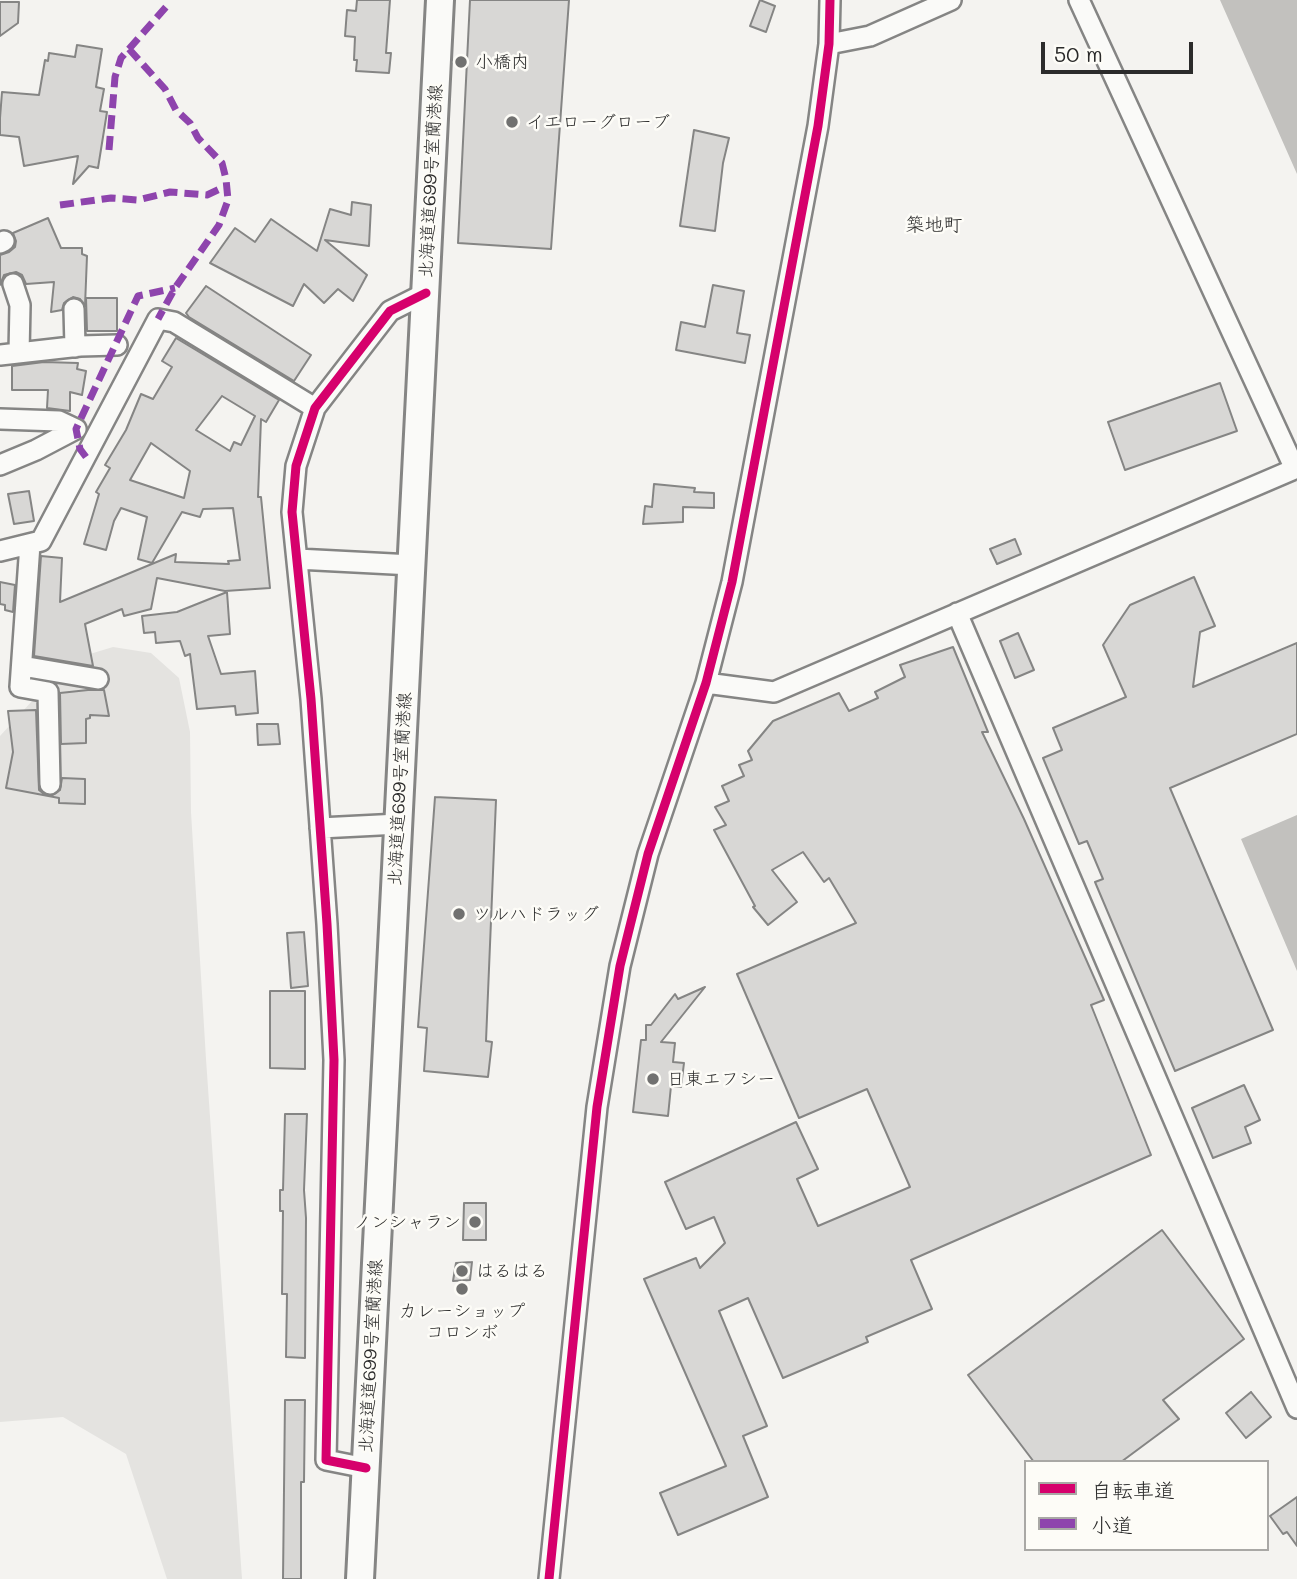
<!DOCTYPE html>
<meta charset="utf-8">
<style>
body{margin:0}
#map{position:relative;width:1297px;height:1579px;overflow:hidden;background:#f4f3f0;font-family:Mali,"Klee One",sans-serif}
canvas{display:block}
.legend{position:absolute;left:1024px;top:1460px;width:245px;height:91px;box-sizing:border-box;background:#fdfcf7;border:2px solid #a9a8a5;margin:0;padding:9px 12px;list-style:none;font-size:21px;color:#2b2b2b}
.legend li{display:flex;align-items:center;gap:14px;height:35px}
.legend b{width:35px;border:2px solid #a9a8a5}
.scale{position:absolute;left:1041px;top:42px;width:152px;height:32px;box-sizing:border-box;border:4px solid #2b2b2b;border-top:0;padding-left:9px;font-size:21px;line-height:24px;white-space:nowrap;color:#2b2b2b;-webkit-text-stroke:5px #fdfcf7;paint-order:stroke}
</style>
<div id="map">
<canvas width="1297" height="1579"></canvas>
<ul class="legend">
<li><b style="height:9px;background:#d6006c"></b>自転車道</li>
<li><b style="height:9px;background:#8e44ad"></b>小道</li>
</ul>
<div class="scale">50 m</div>
</div>
<script>
const g = document.querySelector('canvas').getContext('2d');
g.lineJoin = 'round';
function paint(path, color) { g.fillStyle = color; g.fill(path, 'evenodd'); }
const toPath = rows => new Path2D(rows.map(r => 'M' + r).join(''));
function strokePath(path, color, width, dash) { g.strokeStyle = color; g.lineWidth = width; g.lineCap = dash ? 'butt' : 'round'; g.setLineDash(dash || []); g.stroke(path); }
function label(font, color, halo, rows, align = 'center') {
  g.font = font + ' Mali,"Klee One",sans-serif'; g.lineWidth = 5; g.setLineDash([]); g.textBaseline = 'middle'; g.strokeStyle = halo; g.fillStyle = color; for (const [text, x, y, turn = 0] of rows) {
    g.save(); g.translate(x, y); g.rotate((+turn || 0) * Math.PI / 180); g.textAlign = isNaN(turn) ? turn : align; if (halo) g.strokeText(text, 0, 0); g.fillText(text, 0, 0); g.restore();
  }
}
paint(toPath([
 [113,647,151,653,179,678,190,732,191,812,206,1059,242,1579,167,1579,126,1454,63,1417,0,1422,0,736,43,689,80,657]
]), '#e4e3e0');
paint(toPath([
 [1220,0,1297,0,1297,174],
 [1297,815,1297,971,1241,839]
]), '#c2c1be');
const building = toPath([
 [357,0,390,0,386,53,391,53,389,73,356,71,357,60,354,60,355,37,345,36,347,10,356,11,357,0],
 [470,0,569,0,551,249,458,243,470,0],
 [760,0,775,6,766,32,750,26,760,0],
 [0,2,19,2,18,23,0,36,0,2],
 [77,45,102,49,96,87,104,89,100,111,107,112,98,168,89,166,73,184,78,156,24,166,19,137,0,135,0,118,2,92,39,95,45,60,48,61,49,53,75,57,77,45],
 [694,130,729,138,723,163,715,231,680,226,694,130],
 [352,202,371,205,369,246,325,240,367,275,353,301,338,289,324,303,304,284,293,306,210,263,235,228,255,242,271,219,317,251,330,209,351,215,352,202],
 [48,218,61,248,82,248,82,254,87,256,85,306,80,299,73,297,64,303,62,310,51,312,54,282,26,284,22,275,16,272,4,275,0,285,0,255,9,252,15,247,16,241,13,233,48,218],
 [713,285,744,291,737,333,750,335,745,363,676,350,681,322,705,327,713,285],
 [206,286,311,355,294,381,189,317,186,313,206,286],
 [86,298,117,298,117,331,87,331,86,298],
 [176,338,279,400,266,422,261,419,258,497,261,497,270,588,225,591,157,578,151,609,124,616,122,609,85,624,93,666,34,656,41,556,62,558,60,602,176,554,175,562,229,564,228,561,240,560,233,508,203,509,200,517,182,512,152,563,138,559,147,517,121,508,114,521,106,550,84,544,99,494,96,492,110,468,105,465,126,430,141,394,153,399,172,367,162,361,176,338],
 [222,396,255,416,241,445,234,442,230,451,196,430,222,396],
 [151,443,190,471,184,498,130,480,151,443],
 [44,362,78,363,77,369,86,371,82,395,70,392,70,411,47,408,48,390,12,390,12,366,44,362],
 [1220,383,1237,431,1125,470,1108,422,1220,383],
 [654,484,695,488,694,492,714,493,714,508,683,507,683,522,643,524,645,506,652,507,654,484],
 [29,491,34,521,14,524,8,494,29,491],
 [1015,539,1021,554,997,564,990,549,1015,539],
 [1194,577,1215,626,1200,632,1193,687,1297,643,1297,734,1170,788,1273,1030,1175,1071,1095,882,1103,879,1087,841,1079,844,1043,758,1062,750,1053,728,1126,697,1103,645,1130,605,1194,577],
 [0,582,15,585,13,612,5,610,5,605,0,604,0,582],
 [227,592,230,634,208,636,221,674,255,671,258,713,236,715,235,706,197,709,190,654,185,656,180,641,156,643,155,632,144,633,142,616,177,612,227,592],
 [1018,633,1034,670,1015,678,1000,641,1018,633],
 [953,647,988,732,982,732,1024,819,1104,1000,1091,1005,1151,1155,911,1260,932,1309,866,1337,868,1342,783,1378,748,1298,719,1311,767,1426,743,1436,768,1497,678,1535,660,1493,726,1466,644,1279,696,1258,700,1268,725,1243,714,1217,686,1229,665,1182,796,1122,818,1169,797,1179,818,1226,910,1187,867,1089,799,1118,737,974,856,923,829,878,824,882,803,852,772,870,797,902,768,925,753,907,755,906,714,830,726,825,715,807,729,801,722,786,744,776,739,765,752,760,748,751,773,721,839,693,849,711,878,698,875,692,905,677,900,665,953,647],
 [88,690,104,690,109,716,90,715,90,718,86,719,86,743,61,744,60,693,88,690],
 [36,710,39,790,44,794,51,796,60,790,62,778,85,779,85,804,59,803,59,798,6,788,13,752,8,711,36,710],
 [257,724,278,724,280,744,258,745,257,724],
 [435,797,496,800,486,1041,492,1042,488,1077,424,1071,427,1028,418,1027,435,797],
 [304,932,308,986,291,988,287,933,304,932],
 [705,987,661,1042,675,1043,673,1062,684,1063,681,1087,671,1086,668,1116,633,1112,641,1040,646,1040,646,1025,651,1025,675,994,678,999,705,987],
 [270,991,305,991,305,1069,270,1068,270,991],
 [1244,1085,1260,1120,1245,1127,1251,1143,1213,1158,1192,1108,1244,1085],
 [285,1114,307,1114,304,1190,306,1218,305,1358,286,1357,287,1294,282,1294,283,1211,280,1211,280,1190,283,1190,285,1114],
 [464,1203,486,1203,486,1240,463,1240,464,1203],
 [1162,1230,1244,1339,1163,1400,1179,1419,1121,1462,1034,1462,968,1375,1162,1230],
 [472,1262,470,1280,453,1281,456,1263,472,1262],
 [1251,1392,1271,1417,1246,1438,1226,1413,1251,1392],
 [285,1400,305,1400,304,1482,301,1482,301,1579,283,1579,285,1400],
 [1297,1497,1297,1546,1287,1532,1283,1534,1270,1516,1297,1497]
]);
paint(building, '#d8d7d5');
strokePath(building, '#858584', 2);
const minor = toPath([
 [1079,0,1295,469],
 [829,44,870,36,951,0],
 [0,243,4,241],
 [13,284,20,305,19,353],
 [74,309,75,347],
 [0,355,80,346,117,345],
 [0,419,59,421,76,429],
 [0,465,36,450,76,429],
 [30,544,20,687,48,692,50,784],
 [0,551,41,541,158,319,174,322,315,408],
 [297,559,412,565],
 [957,613,1297,1408],
 [22,666,98,679],
 [706,683,774,692,1297,468],
 [320,828,399,824],
 [366,1468,326,1460,334,1060,327,924,311,699,292,512,296,466,315,408,390,311,426,293],
 [549,1579,597,1107,620,966,648,854,706,683,732,582,818,126,829,44,830,0]
]);
const secondary = toPath([
 [360,1579,440,0]
]);
strokePath(minor, '#858584', 24);
strokePath(secondary, '#858584', 32);
strokePath(minor, '#fafaf8', 19);
strokePath(secondary, '#fafaf8', 26);
strokePath(toPath([
 [129,49,165,89,176,110,190,123,198,138,222,163,226,179,228,200,219,225,175,288,158,319],
 [109,150,115,77,121,58,166,7],
 [60,205,111,198,138,200,170,192,207,195,226,186],
 [86,457,80,449,76,429,138,296,175,288]
]), '#8e44ad', 7, [14, 7]);
strokePath(toPath([
 [366,1468,326,1460,334,1060,327,924,311,699,292,512,296,466,315,408,390,311,426,293],
 [549,1579,597,1107,620,966,648,854,706,683,732,582,818,126,829,44,830,0]
]), '#d6006c', 9);
for (const [x, y, r, color] of [
 [461,62,7,"#717170"],
 [512,122,7,"#717170"],
 [459,914,7,"#717170"],
 [653,1079,7,"#717170"],
 [475,1222,7,"#717170"],
 [462,1271,7,"#717170"],
 [462,1289,7,"#717170"]
]) { const dot = new Path2D(); dot.arc(x, y, r, 0, 2 * Math.PI); g.fillStyle = color; g.fill(dot); strokePath(dot, '#fdfcf7', 2.5); }
label('18px', '#2b2b2b', '#fdfcf7', [
 ["小橋内",475,62],
 ["イエローグローブ",526,122],
 ["ツルハドラッグ",473,914],
 ["日東エフシー",667,1079],
 ["ノンシャラン",461,1222,"right"],
 ["はるはる",476,1271],
 ["カレーショップ",462,1311,"center"],
 ["コロンボ",462,1332,"center"]
], 'left');
label('18px', '#2b2b2b', '#fdfcf7', [
 ["北海道道699号室蘭港線",431,181,-87],
 ["北海道道699号室蘭港線",400,789,-87],
 ["北海道道699号室蘭港線",371,1356,-87]
]);
label('19px', '#2b2b2b', '#fdfcf7', [
 ["築地町",934,225]
]);
</script>
